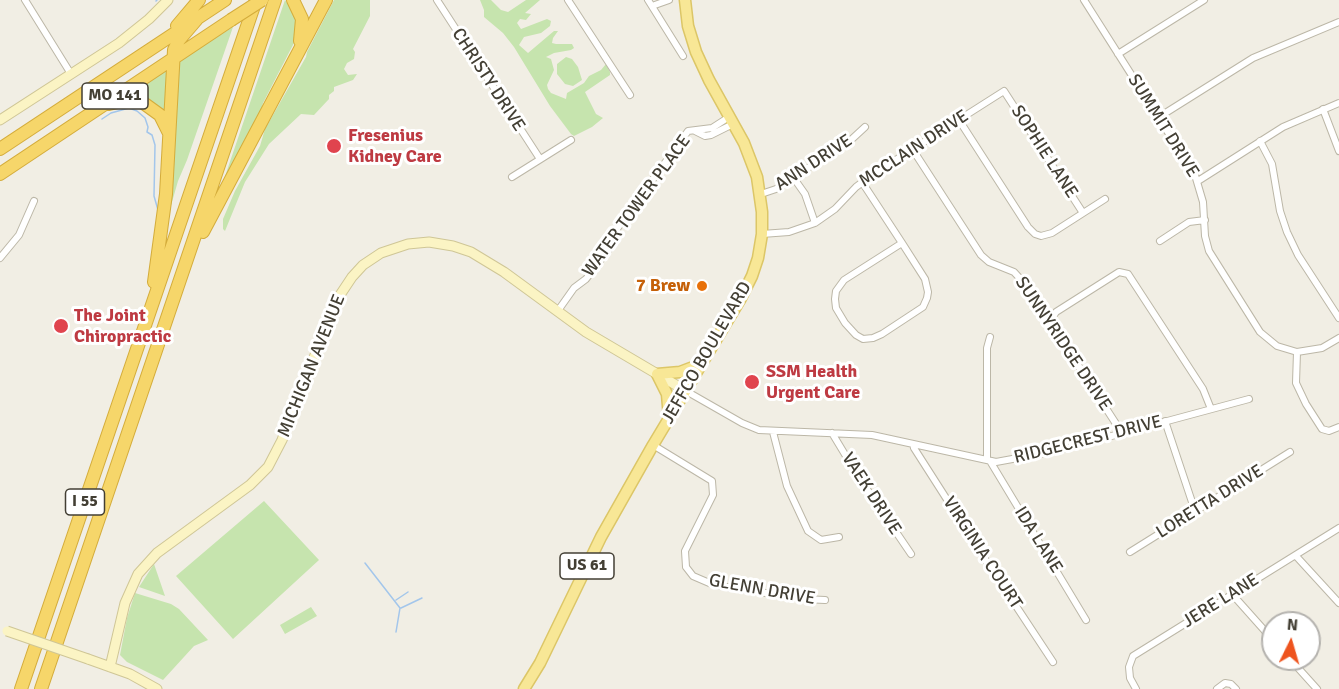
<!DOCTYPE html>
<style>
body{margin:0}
#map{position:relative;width:1339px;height:689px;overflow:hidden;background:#f1eee4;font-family:Signika,sans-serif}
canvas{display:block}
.north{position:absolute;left:1261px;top:611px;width:60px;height:60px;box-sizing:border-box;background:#fff;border:2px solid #b4b2ae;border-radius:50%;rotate:5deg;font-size:16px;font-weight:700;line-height:24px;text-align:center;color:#433f34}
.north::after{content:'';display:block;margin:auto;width:21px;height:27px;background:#ee541e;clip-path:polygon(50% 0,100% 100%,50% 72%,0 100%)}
</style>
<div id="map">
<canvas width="1339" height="689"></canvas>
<div class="north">N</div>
</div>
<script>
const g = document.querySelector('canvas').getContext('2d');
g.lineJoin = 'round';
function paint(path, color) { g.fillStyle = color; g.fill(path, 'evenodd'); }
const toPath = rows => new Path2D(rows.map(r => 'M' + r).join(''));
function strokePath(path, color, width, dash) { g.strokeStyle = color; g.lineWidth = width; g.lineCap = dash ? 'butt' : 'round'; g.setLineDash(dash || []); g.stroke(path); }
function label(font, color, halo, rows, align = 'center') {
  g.font = font + ' Signika,sans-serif'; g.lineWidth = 6; g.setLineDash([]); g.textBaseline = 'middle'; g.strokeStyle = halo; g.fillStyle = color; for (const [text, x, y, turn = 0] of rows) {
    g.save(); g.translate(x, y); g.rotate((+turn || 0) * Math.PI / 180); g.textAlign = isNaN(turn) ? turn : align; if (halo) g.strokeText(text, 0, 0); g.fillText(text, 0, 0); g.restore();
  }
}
paint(toPath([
 [285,0,297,17,295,41,263,103,259,118,220,191],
 [334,0,370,0,370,16,353,49,355,52,354,59,347,63,344,69,348,75,357,74,353,80,334,87,334,91,329,95,329,99,314,115,301,114,269,144,245,182,225,231,223,229,223,219,235,191,260,146,265,129,306,57,307,52],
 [480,0,491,0,501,10,508,12,526,0,540,0,525,13,531,14,526,20,520,19,517,23,521,29,547,19,551,21,550,26,541,33,524,37,519,45,528,53,554,31,558,31,553,38,552,43,556,44,572,44,574,48,571,50,554,53,546,57,551,59,554,70,547,85,548,89,551,93,566,99,567,93,584,83,589,76,601,70,606,64,610,72,610,75,585,92,596,114,603,118,592,127,574,136,571,134,550,106,514,47,503,33,484,17,484,10],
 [233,27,187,160,178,181,168,216,178,61],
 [566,57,572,59,578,67,582,80,573,86,565,84,557,74,557,64],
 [168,67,165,116,128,95],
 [264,501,319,560,233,639,176,576],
 [154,564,165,596,139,587],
 [135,593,171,604,179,609,208,640,194,646,163,680,127,662,120,655,127,618],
 [311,607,317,616,285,634,280,625]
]), '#c6e4ae');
strokePath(toPath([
 [156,1,157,0],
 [102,119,111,113,129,108,137,111,145,118,148,127,147,132,152,135,155,145,154,196,158,210],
 [365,563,400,608,396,632],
 [396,600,408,592],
 [401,608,422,598]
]), '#a3c6eb', 1.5);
const street = toPath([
 [25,0,71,74],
 [437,0,540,159],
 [568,0,630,95],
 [648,0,683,56],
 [1084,0,1195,175,1203,202,1205,236,1209,251,1260,332,1277,346,1297,352,1322,348,1339,338],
 [652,6,669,0],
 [1118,54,1204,0],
 [1323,109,1339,151],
 [1159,117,1253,58,1339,22],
 [959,120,1028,227,1035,234,1041,236,1052,233,1105,199],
 [695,131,705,136,711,135,733,124],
 [1260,141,1272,164,1280,211,1287,232,1298,255,1339,318],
 [913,150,981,255,989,262,1014,272,1026,285,1122,433],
 [512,177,571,140],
 [793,177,805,194,815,223],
 [1198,181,1283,127,1339,103],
 [862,182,902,243,925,279,928,292,927,298,923,307,882,334,873,338,863,339,856,335,845,323,836,308,835,299,836,291,844,280,902,243],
 [761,194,776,189,852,139,865,127],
 [762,234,789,232,815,223,835,209,856,187,872,175,1004,91,1083,213],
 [1160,241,1189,222,1205,220],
 [0,258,19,235,34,201],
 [557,312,574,288,586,279,609,249,614,233,688,131,712,128,729,117],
 [1052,325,1052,318,1056,312,1119,272,1128,274,1203,389,1211,409],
 [1297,352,1296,383,1306,404,1322,429,1329,431,1339,427],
 [686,391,742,423,759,430,872,435,996,462,1056,451,1249,399],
 [1165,421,1195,511],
 [773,432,787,486,808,531,821,540,839,537],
 [832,433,858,476,911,554],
 [913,444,914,448,985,559,1053,662],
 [653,445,712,481,713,495,685,551,686,567,693,576,714,585,804,599,825,600],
 [987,460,987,348,990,337],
 [990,461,1086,620],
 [1130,552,1290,452],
 [1296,556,1339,603],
 [1232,594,1273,640],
 [1290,659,1317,689],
 [1136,689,1130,678,1129,667,1133,656,1339,528],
 [1217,689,1225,683,1231,684,1236,689]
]);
const secondary = toPath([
 [0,120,119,43,149,19,168,0],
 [88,659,130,674,157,689],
 [110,667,125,603,138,574,157,553,250,485,268,467,282,440,336,301,352,277,363,265,381,253,408,244,429,242,453,246,471,252,504,272,586,332,686,391]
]);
const primary = toPath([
 [669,418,667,394,657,374,680,372,701,364],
 [524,689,540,663,601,537,653,445,740,300,752,276,758,258,762,234,762,212,757,177,744,143,709,80,696,52,688,26,685,0]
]);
const highway = toPath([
 [293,0,302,19,300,41],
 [177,26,199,0],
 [109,104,126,100,142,102,160,115,169,133],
 [0,149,225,0],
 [0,174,231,20],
 [203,232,326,0],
 [154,282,166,194,174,50,179,40,197,19],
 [21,689,256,0],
 [41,689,275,0]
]);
strokePath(street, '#bcb7a7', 8);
strokePath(secondary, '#cfc696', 11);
strokePath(primary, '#dcc667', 13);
strokePath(highway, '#d4ac3b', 14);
strokePath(street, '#fff', 6);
strokePath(secondary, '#fbf4c4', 9);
strokePath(primary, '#f8e796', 10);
strokePath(highway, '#f6d66a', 12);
const secondaryBridge = toPath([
 [7,631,88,659]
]);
const highwayBridge = toPath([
 [231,20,262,0]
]);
strokePath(secondaryBridge, '#cfc696', 11, []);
strokePath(highwayBridge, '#d4ac3b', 14, []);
strokePath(secondaryBridge, '#fbf4c4', 9);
strokePath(highwayBridge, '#f6d66a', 12);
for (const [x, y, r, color] of [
 [334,146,8,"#e0444e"],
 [702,286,6,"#e8710a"],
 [61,326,8,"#e0444e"],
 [752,382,8,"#e0444e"]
]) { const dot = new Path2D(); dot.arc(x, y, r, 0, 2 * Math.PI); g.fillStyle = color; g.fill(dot); strokePath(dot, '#fff', 2); }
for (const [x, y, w] of [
 [115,96,66],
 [85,502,39],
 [587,566,54]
]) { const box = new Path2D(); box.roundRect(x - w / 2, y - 13, w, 26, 4.5); g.fillStyle = '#fff'; g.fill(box); strokePath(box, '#433f34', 1.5); }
label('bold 16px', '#433f34', null, [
 ["MO 141",115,96],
 ["I 55",85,502],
 ["US 61",587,566]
]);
label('18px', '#433f34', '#fff', [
 ["CHRISTY DRIVE",488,80,57],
 ["SUMMIT DRIVE",1163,126,58],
 ["MCCLAIN DRIVE",914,149,-33],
 ["SOPHIE LANE",1044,152,57],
 ["ANN DRIVE",814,163,-33],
 ["WATER TOWER PLACE",637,206,-54],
 ["SUNNYRIDGE DRIVE",1063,344,56],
 ["JEFFCO BOULEVARD",707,353,-60],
 ["MICHIGAN AVENUE",312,366,-68],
 ["RIDGECREST DRIVE",1088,440,-14],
 ["VAEK DRIVE",871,494,57],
 ["LORETTA DRIVE",1210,502,-32],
 ["IDA LANE",1038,540,58],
 ["VIRGINIA COURT",982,553,57],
 ["GLENN DRIVE",762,590,10],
 ["JERE LANE",1221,601,-32]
]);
label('bold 18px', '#be3a42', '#fff', [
 ["Fresenius",348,136],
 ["Kidney Care",348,157],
 ["The Joint",74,316],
 ["Chiropractic",74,337],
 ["SSM Health",766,372],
 ["Urgent Care",766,393]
], 'left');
label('bold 18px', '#c56008', '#fff', [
 ["7 Brew",690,286]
], 'right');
</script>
